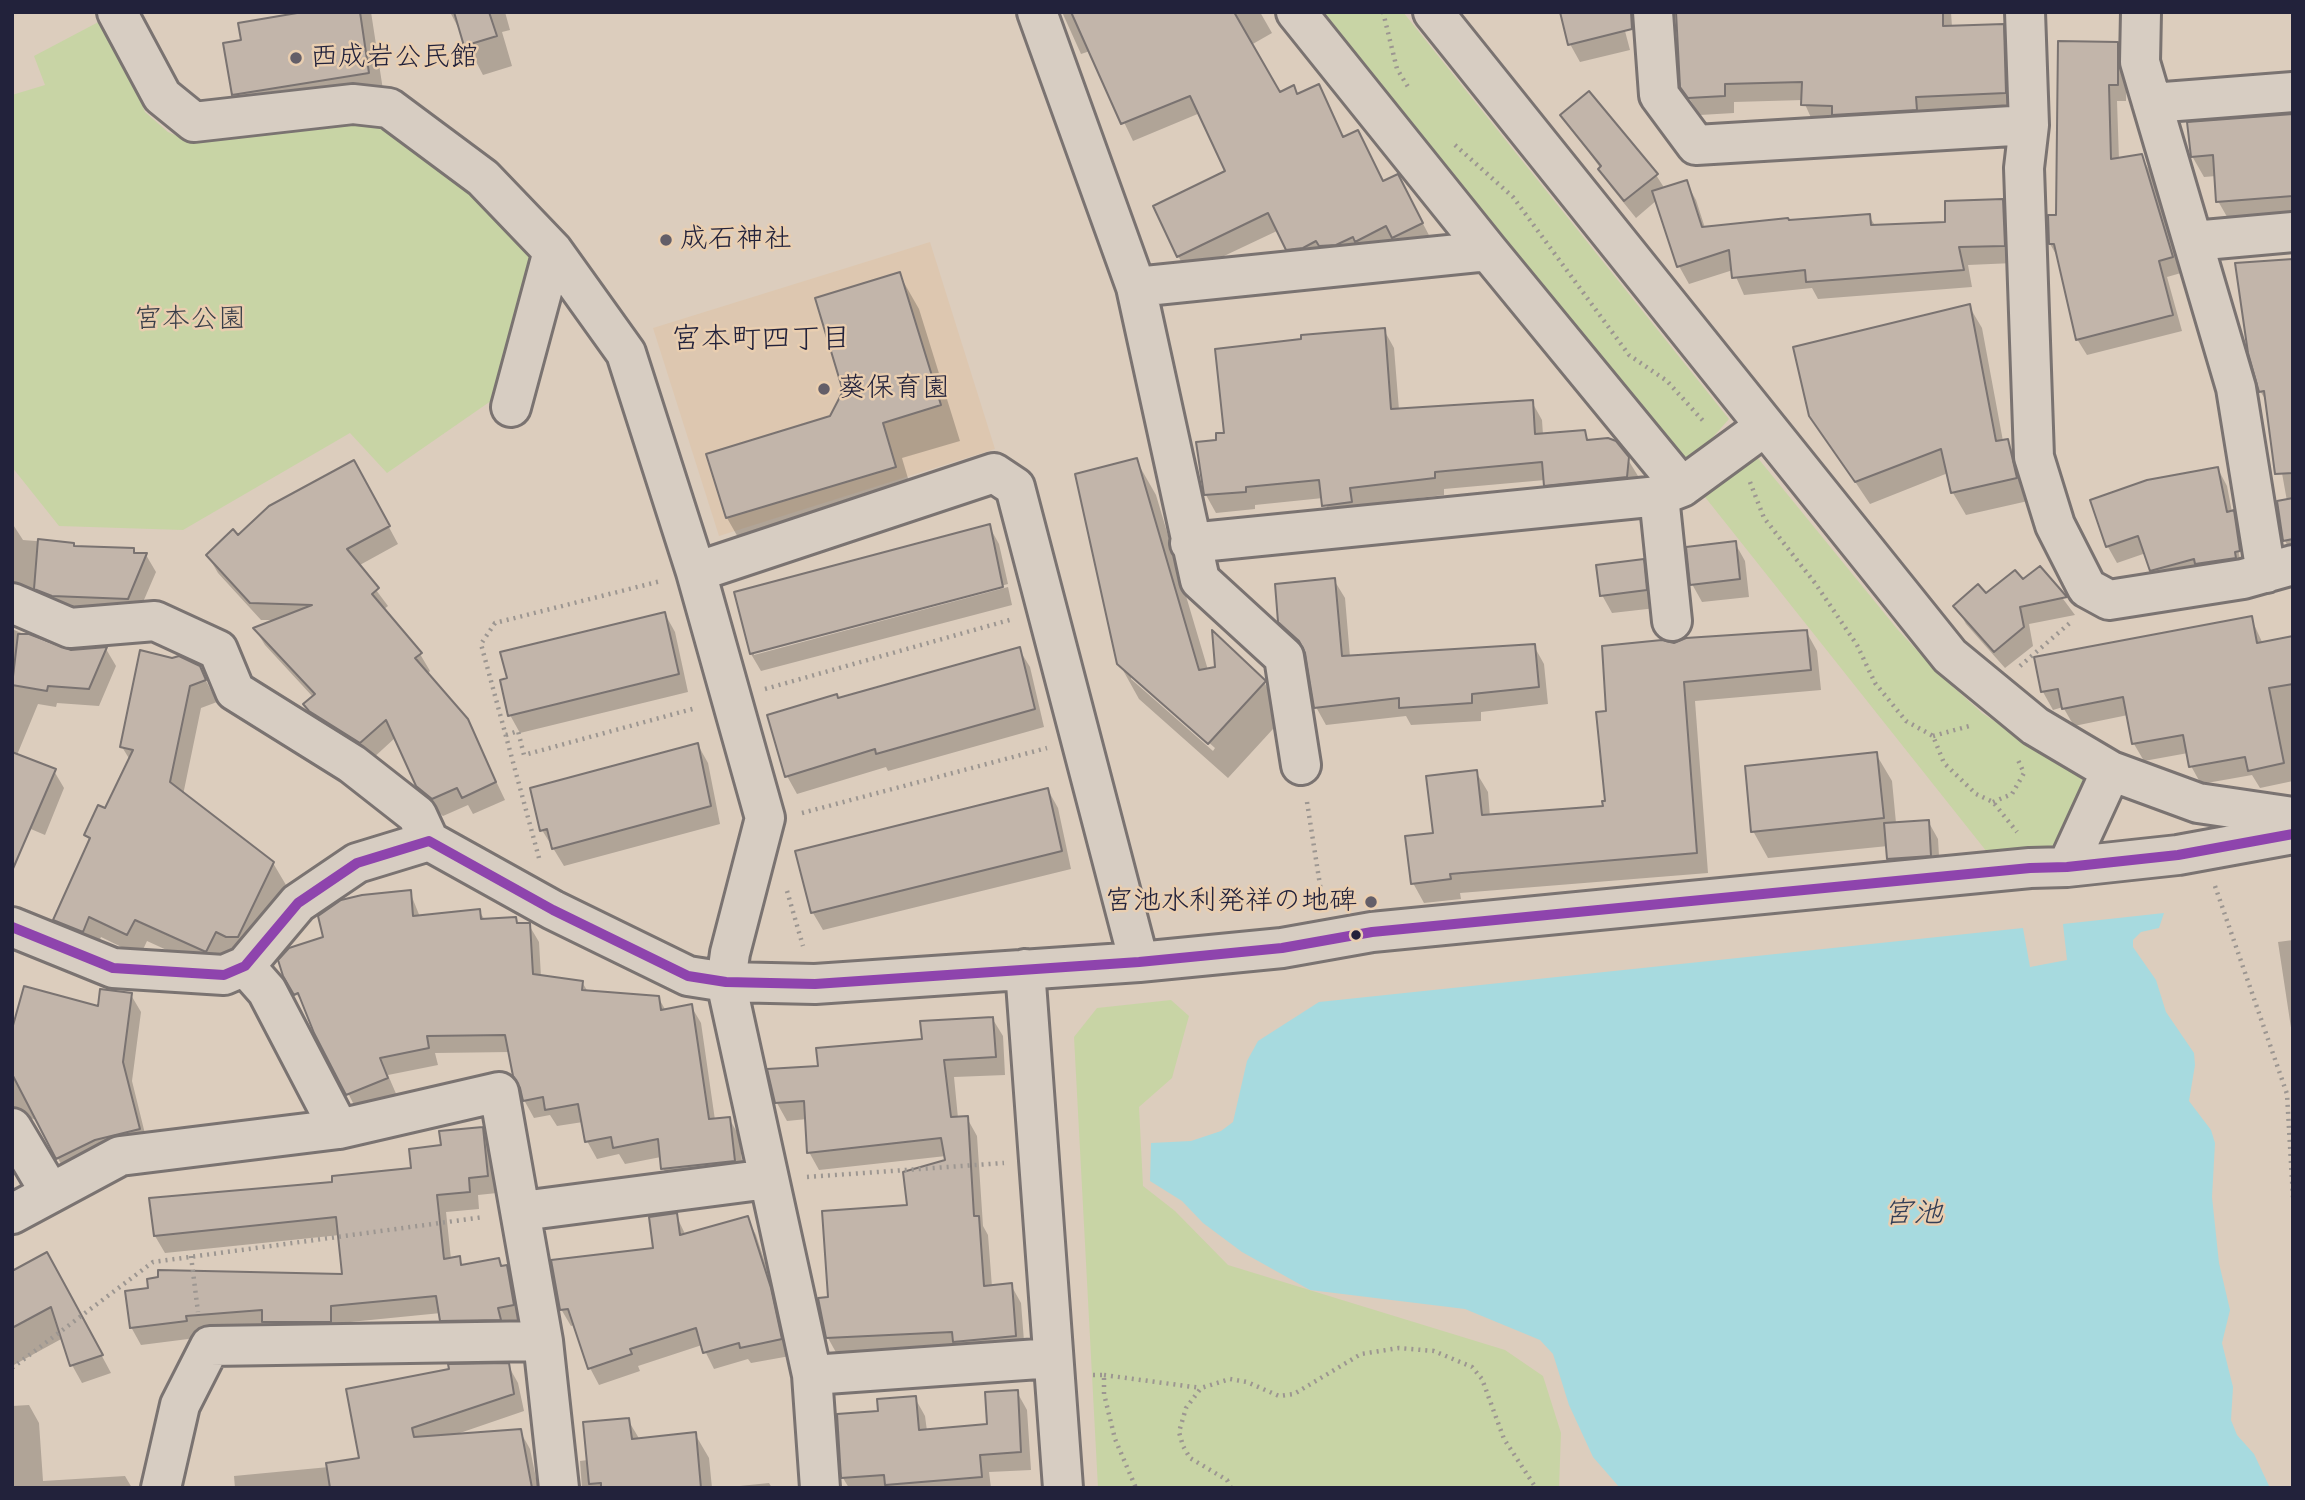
<!DOCTYPE html>
<meta charset="utf-8">
<style>
body{margin:0}
#map{position:relative;width:2305px;height:1500px;overflow:hidden;background:#dccdbd;font-family:Caveat,sans-serif}
canvas{display:block}
.frame{position:absolute;inset:0;border:14px solid #22223b;pointer-events:none}
</style>
<div id="map">
<canvas width="2305" height="1500"></canvas>
<div class="frame"></div>
</div>
<script>
const g = document.querySelector('canvas').getContext('2d');
g.lineJoin = 'round';
function paint(path, color) { g.fillStyle = color; g.fill(path, 'evenodd'); }
const toPath = rows => new Path2D(rows.map(r => 'M' + r).join(''));
function strokePath(path, color, width, dash) { g.strokeStyle = color; g.lineWidth = width; g.lineCap = dash ? 'butt' : 'round'; g.setLineDash(dash || []); g.stroke(path); }
function label(font, color, halo, rows, align = 'center') {
  g.font = font + ' Caveat,"Klee One",sans-serif'; g.lineWidth = 5; g.setLineDash([]); g.textBaseline = 'middle'; g.strokeStyle = halo; g.fillStyle = color; for (const [text, x, y, turn = 0] of rows) {
    g.save(); g.translate(x, y); g.rotate((+turn || 0) * Math.PI / 180); g.textAlign = isNaN(turn) ? turn : align; if (halo) g.strokeText(text, 0, 0); g.fillText(text, 0, 0); g.restore();
  }
}
paint(toPath([
 [930,242,995,449,719,536,653,328]
]), '#ddc7b0');
paint(toPath([
 [1320,12,1403,12,1729,419,1692,461,1682,460],
 [106,18,145,112,168,132,193,143,358,121,385,127,463,187,532,254,501,394,387,473,350,433,183,530,59,526,12,467,12,95,45,85,34,56],
 [1757,457,1898,630,1940,675,1982,713,2084,780,2088,791,2057,848,1987,852,1705,497],
 [1171,1000,1189,1016,1172,1078,1139,1107,1143,1186,1175,1211,1228,1265,1505,1350,1543,1376,1561,1433,1559,1488,1098,1488,1074,1037,1097,1008]
]), '#c8d4a5');
paint(toPath([
 [2164,913,2159,928,2141,932,2133,940,2133,947,2156,980,2166,1012,2194,1053,2195,1065,2189,1101,2211,1130,2215,1143,2212,1197,2219,1263,2230,1310,2222,1343,2233,1387,2231,1420,2237,1435,2254,1454,2270,1488,1620,1488,1593,1457,1569,1405,1553,1354,1540,1340,1465,1309,1310,1290,1242,1252,1203,1223,1182,1201,1150,1181,1151,1143,1191,1141,1221,1131,1233,1122,1247,1061,1258,1041,1319,1002,2023,928,2030,967,2067,960,2063,924]
]), '#a7dadf');
paint(toPath([
 [314,12,371,12,385,103,250,124,233,94,243,42],
 [450,12,505,12,510,30,502,32,512,66,483,75],
 [1062,12,1260,12,1272,33,1251,45,1279,94,1297,96,1318,86,1344,138,1383,183,1407,193,1432,241,1298,266,1279,230,1188,273,1178,256,1228,171,1200,113,1133,141,1090,51,1081,54],
 [1620,12,1630,50,1580,62,1570,44],
 [1688,12,1951,12,1952,27,2003,25,2013,43,2015,110,1813,122,1803,100,1734,102,1734,113,1700,115,1682,87],
 [2117,44,2127,61,2126,101,2117,101,2119,160,2141,156,2151,173,2181,273,2167,277,2182,331,2087,355,2077,339,2060,261,2050,244],
 [1562,115,1656,175,1665,189,1686,182,1696,200,1705,228,1869,216,1876,227,1947,223,2002,201,2012,218,2014,263,1968,265,1972,287,1818,299,1812,288,1744,295,1733,270,1689,284,1679,266,1657,200,1636,218,1611,187,1601,169],
 [2293,116,2293,217,2230,222,2218,201,2216,176,2204,177,2192,156,2189,124],
 [2293,260,2293,555,2285,541,2279,503,2287,501,2278,451,2267,402,2260,391],
 [899,274,919,309,960,441,902,458,915,502,747,553,727,518,832,418],
 [1969,306,1982,328,2003,441,2007,441,2020,463,2028,501,1966,515,1953,493,1948,473,1870,504,1811,416],
 [1384,330,1394,348,1399,410,1532,402,1542,420,1543,435,1584,432,1589,441,1627,458,1638,476,1636,495,1556,503,1545,480,1444,489,1444,495,1359,505,1361,520,1334,523,1323,498,1255,505,1255,509,1216,513,1206,495,1218,442],
 [1136,460,1156,495,1208,670,1264,682,1284,717,1228,778,1139,699,1119,663],
 [1131,674,1215,748,1213,751,1131,679],
 [2218,469,2227,486,2232,512,2242,528,2249,568,2161,587,2146,553,2117,563,2108,547,2092,502],
 [2234,524,2238,528,2243,560,2240,560],
 [363,479,398,544,358,566,388,606,383,610,420,654,430,671,427,674,467,720,505,800,473,814,468,805,443,816,428,804,396,737,371,760,315,722,305,705,313,697,265,645,255,629,276,620,261,620,218,573,208,556,238,537],
 [12,523,23,540,73,544,75,548,133,549,136,554,146,555,156,572,137,616,63,613,12,601],
 [989,526,999,544,1008,584,754,651,754,655,1008,587,1012,605,761,671,751,654,736,593],
 [1735,543,1745,561,1749,597,1702,602,1692,584],
 [1643,561,1653,579,1656,608,1612,613,1602,595],
 [2040,568,2075,615,2029,624,2033,646,2005,668,1966,624,1956,606,2023,581],
 [1334,580,1345,598,1350,657,1534,646,1544,664,1548,704,1481,712,1481,721,1411,725,1406,716,1326,725,1316,707,1308,656,1290,640,1279,621],
 [665,614,675,632,688,692,520,733,510,715],
 [2251,618,2263,644,2293,638,2293,781,2260,788,2252,775,2201,784,2191,766,2188,753,2144,761,2134,744,2128,715,2074,726,2063,707,2053,710,2043,692,2036,658],
 [12,629,61,650,106,649,116,666,99,706,57,703,56,707,38,704,17,755,54,771,64,788,45,835,12,821],
 [1806,631,1817,651,1821,690,1695,701,1708,873,1460,893,1461,899,1424,903,1413,883,1435,834,1476,772,1488,792,1490,817,1604,808,1607,802,1608,713,1674,645],
 [1019,649,1030,667,1044,727,888,771,886,767,797,794,787,776,839,700],
 [199,667,217,702,201,708,183,795,273,863,286,885,250,959,217,973,147,941,140,956,101,937,95,953,67,942,55,920,90,842,86,835,105,811,130,760,122,747],
 [698,745,708,763,720,824,564,866,542,830],
 [1876,754,1892,781,1896,823,1928,821,1938,839,1940,873,1899,876,1889,858,1888,846,1768,858,1753,831],
 [1048,790,1058,808,1071,869,823,930,813,913,798,853],
 [410,892,420,917,479,911,485,920,515,918,519,925,529,925,539,942,541,977,582,982,588,992,658,997,666,1011,691,1006,701,1023,715,1120,729,1118,739,1136,744,1178,673,1186,663,1168,661,1157,625,1164,619,1154,597,1159,587,1141,583,1122,557,1126,550,1115,534,1118,524,1100,510,1052,435,1053,438,1065,388,1075,397,1096,357,1111,307,1011,285,975,325,938],
 [2293,940,2293,1041,2278,942],
 [131,995,141,1012,132,1081,148,1146,67,1175,37,1120,12,1113,12,1036],
 [992,1018,1003,1036,1005,1075,954,1077,958,1118,967,1118,977,1136,983,1226,988,1235,992,1287,1011,1285,1021,1303,1025,1354,838,1356,828,1338,830,1299,947,1162,946,1156,819,1170,809,1152,807,1119,787,1121,777,1103,819,1067,924,1041],
 [482,1129,492,1146,497,1193,478,1195,479,1209,446,1212,451,1259,459,1258,463,1266,499,1260,503,1267,506,1267,516,1284,523,1323,452,1338,441,1313,340,1323,340,1339,267,1327,195,1333,196,1338,141,1345,131,1327,344,1276,340,1235,165,1253,155,1236,334,1183,413,1169,443,1147],
 [676,1215,686,1236,747,1218,756,1235,779,1306,790,1356,751,1363,748,1359,714,1369,702,1345,638,1366,640,1371,599,1385,590,1368,575,1325,571,1326,561,1309,655,1249],
 [57,1272,111,1373,82,1383,72,1365,63,1338,12,1366,12,1273],
 [508,1365,518,1383,524,1411,454,1435,520,1431,530,1449,538,1488,235,1488,234,1476,329,1467,361,1459,451,1371],
 [1017,1392,1027,1410,1031,1470,989,1472,991,1488,849,1488,843,1478,839,1415,880,1413,915,1398,925,1416,927,1431,988,1425],
 [29,1405,39,1423,43,1481,125,1476,132,1488,12,1488,12,1406],
 [628,1420,640,1440,695,1434,709,1458,712,1488,582,1488,580,1461,588,1460],
 [769,1483,772,1488,720,1488]
]), '#0003');
const building = toPath([
 [303,12,360,12,369,73,232,95,223,43,241,40,238,23,303,12],
 [454,12,489,12,497,36,464,46,454,12],
 [1071,12,1234,12,1280,92,1294,85,1297,94,1319,84,1343,137,1358,130,1383,181,1398,174,1423,223,1392,238,1386,226,1355,242,1353,237,1336,245,1319,246,1316,241,1303,248,1286,250,1268,213,1177,257,1153,206,1225,171,1190,96,1121,124,1071,12],
 [1560,12,1631,12,1632,29,1568,45,1560,12],
 [1676,12,1943,12,1943,26,2004,24,2006,93,1916,97,1917,110,1832,115,1832,106,1801,105,1802,82,1725,84,1725,96,1688,98,1680,87,1676,12],
 [2058,41,2118,42,2118,85,2109,85,2111,159,2142,154,2173,257,2159,261,2173,315,2076,340,2054,244,2049,244,2048,215,2056,215,2058,41],
 [1589,91,1658,174,1624,201,1598,169,1601,166,1560,115,1589,91],
 [2293,114,2293,196,2216,202,2213,155,2191,157,2187,122,2293,114],
 [1687,180,1702,227,1788,218,1789,220,1870,214,1871,225,1945,222,1945,201,2003,199,2005,246,1959,247,1964,270,1806,282,1805,270,1732,278,1729,250,1677,267,1652,191,1687,180],
 [2293,259,2293,473,2275,474,2264,391,2259,392,2248,353,2235,263,2293,259],
 [900,272,941,405,883,423,896,467,726,518,706,454,830,416,843,391,815,298,900,272],
 [1970,304,1996,441,2008,439,2017,478,1951,493,1941,449,1855,482,1809,416,1793,347,1970,304],
 [1385,328,1391,409,1533,400,1535,434,1585,430,1587,440,1608,438,1616,441,1629,457,1627,477,1544,486,1542,462,1435,472,1435,478,1350,488,1352,502,1322,506,1319,480,1246,487,1246,492,1204,495,1196,442,1216,440,1216,433,1224,433,1215,349,1301,339,1301,335,1385,328],
 [1137,458,1199,670,1215,667,1212,630,1266,681,1208,744,1117,664,1075,474,1137,458],
 [354,460,390,526,347,549,379,588,372,594,422,653,415,658,468,719,496,782,462,798,457,788,432,799,416,786,386,720,360,743,309,711,303,704,315,694,253,628,312,605,250,603,206,555,233,529,238,535,269,506,354,460],
 [2218,467,2227,512,2234,510,2240,551,2235,552,2236,558,2195,564,2194,559,2150,571,2138,536,2106,547,2090,500,2147,480,2218,467],
 [2293,498,2293,539,2283,541,2277,501,2293,498],
 [990,524,1003,587,750,654,734,592,990,524],
 [38,539,74,543,74,546,134,548,134,553,147,553,128,599,52,596,34,589,38,539],
 [1736,541,1740,579,1690,585,1686,547,1736,541],
 [1644,559,1647,590,1600,596,1596,565,1644,559],
 [2040,566,2067,597,2020,607,2024,627,1994,652,1953,606,1978,584,1986,593,2015,570,2023,579,2040,566],
 [1335,578,1342,656,1535,644,1539,687,1472,694,1472,703,1399,708,1399,698,1314,708,1305,653,1299,641,1278,622,1275,584,1335,578],
 [665,612,679,674,508,716,500,680,507,678,500,652,665,612],
 [2252,616,2257,643,2293,636,2293,684,2269,688,2284,763,2248,771,2245,757,2189,767,2183,735,2132,744,2123,697,2062,709,2058,689,2041,692,2034,657,2252,616],
 [1807,630,1811,670,1684,682,1697,853,1450,874,1451,879,1411,884,1405,836,1433,833,1426,776,1477,770,1482,815,1603,806,1602,801,1605,801,1596,712,1606,711,1602,646,1662,640,1674,643,1686,638,1807,630],
 [18,634,29,634,71,650,107,647,89,689,48,686,47,691,12,685,18,634],
 [1020,647,1035,709,876,754,875,749,785,777,767,715,837,694,838,698,1020,647],
 [140,650,172,658,179,656,200,666,206,680,190,686,170,782,274,862,238,937,226,937,216,932,206,952,135,920,127,935,89,917,83,932,53,920,90,838,84,835,98,805,105,808,133,750,120,747,140,650],
 [698,743,711,806,552,849,547,829,540,831,530,788,698,743],
 [12,752,56,769,12,871,12,752],
 [1877,752,1884,818,1751,832,1745,766,1877,752],
 [1048,788,1062,851,811,913,795,851,1048,788],
 [1929,820,1931,856,1887,859,1884,823,1929,820],
 [411,890,413,916,480,909,481,919,516,917,517,923,530,923,533,974,583,981,582,990,659,996,661,1010,692,1004,709,1119,730,1117,735,1161,661,1169,658,1139,613,1148,611,1137,585,1142,578,1104,545,1110,543,1097,523,1101,520,1088,513,1076,505,1035,427,1036,429,1048,380,1058,388,1078,346,1095,314,1033,298,993,294,995,283,976,278,960,289,948,323,937,318,916,341,900,362,895,411,890],
 [24,986,98,1006,100,989,132,993,123,1062,140,1129,95,1140,56,1159,12,1074,12,1029,24,986],
 [993,1017,996,1057,944,1060,951,1117,968,1116,974,1216,979,1216,984,1286,1012,1283,1016,1336,953,1342,952,1332,826,1338,818,1298,828,1297,822,1211,907,1205,903,1172,945,1160,941,1138,807,1153,804,1101,775,1103,767,1069,818,1066,816,1048,922,1039,920,1021,993,1017],
 [483,1127,488,1176,469,1178,470,1192,437,1195,444,1259,460,1256,461,1265,499,1258,501,1266,507,1265,514,1305,498,1308,501,1320,440,1321,436,1296,331,1306,331,1322,262,1322,262,1310,186,1316,187,1321,130,1328,125,1291,148,1288,147,1279,158,1277,158,1270,342,1274,336,1217,154,1236,149,1198,332,1182,332,1176,411,1168,409,1149,441,1145,439,1131,483,1127],
 [677,1213,680,1235,748,1216,771,1288,782,1339,740,1348,739,1343,703,1353,696,1328,630,1349,632,1354,588,1369,568,1309,560,1310,551,1260,653,1248,649,1217,677,1213],
 [47,1252,71,1296,103,1355,70,1366,51,1307,12,1328,12,1271,47,1252],
 [509,1363,514,1394,412,1428,414,1437,521,1429,532,1488,330,1488,326,1463,359,1458,346,1389,449,1369,448,1364,509,1363],
 [1018,1390,1021,1452,980,1455,982,1477,885,1485,884,1475,841,1478,837,1414,878,1411,877,1399,916,1396,919,1430,987,1424,985,1392,1018,1390],
 [629,1418,632,1439,696,1432,701,1488,601,1488,601,1483,589,1484,583,1422,629,1418]
]);
paint(building, '#c2b5aa');
strokePath(building, '#7a7371', 2);
const minor = toPath([
 [117,12,162,96,194,122,353,104,389,108,483,178,553,251,626,353,696,572,765,818,730,953,726,982,812,1375,820,1488],
 [1037,12,1136,287,1200,580,1284,657,1301,765],
 [1296,12,1488,251,1682,487],
 [1433,12,1950,656,2035,726,2111,771,2198,803,2293,817],
 [1653,12,1659,95,1696,145,2029,125],
 [2025,12,2029,125,2024,168,2034,457,2055,525,2087,588,2109,600,2243,579,2293,565],
 [2141,12,2140,62,2236,388,2266,573],
 [2152,103,2293,92],
 [2193,241,2293,232],
 [1136,287,1488,251],
 [511,407,553,251],
 [1659,496,1672,621],
 [1190,543,1659,496,1682,487,1764,427],
 [696,572,994,473,1015,487,1139,962],
 [12,603,70,628,155,621,218,650,235,691,352,764,417,815,429,841],
 [2067,867,2111,771],
 [12,927,113,968,224,975,245,966,298,903,357,863,429,841,553,910,688,976,726,982,815,984,1139,962,1282,948,1372,932,2030,868,2067,867,2178,855,2293,834],
 [245,966,267,991,339,1129],
 [1025,969,1063,1488],
 [12,1128,50,1192],
 [522,1211,768,1179],
 [12,1214,120,1156,339,1129,499,1092,543,1341,559,1488],
 [812,1375,1053,1358],
 [161,1488,180,1405,210,1346,543,1341]
]);
strokePath(minor, '#7a7371', 44);
strokePath(toPath([
 [1383,12,1397,69,1410,90],
 [1455,145,1513,197,1629,355,1667,381,1705,423],
 [1750,482,1764,518,1815,583,1857,645,1875,683,1906,721,1933,736,1944,763,1976,794,1993,802,2017,832],
 [2020,666,2071,622],
 [765,689,1013,619],
 [506,735,518,731,524,755,696,708],
 [1933,736,1973,725],
 [1307,802,1323,904],
 [1993,802,2012,794,2024,773,2018,760],
 [802,813,1047,748],
 [539,858,481,644,495,623,661,581],
 [2215,886,2287,1094,2293,1197],
 [787,891,803,946],
 [807,1177,1004,1163],
 [191,1256,198,1312],
 [12,1368,153,1262,484,1217],
 [1093,1375,1104,1375,1104,1394,1115,1439,1136,1488],
 [1104,1375,1201,1388],
 [1231,1488,1227,1480,1190,1458,1183,1446,1179,1432,1186,1408,1201,1388,1230,1379,1247,1382,1279,1396,1294,1394,1361,1354,1399,1348,1434,1351,1472,1367,1482,1379,1504,1439,1536,1488]
]), '#9c9691', 4.5, [2, 5]);
strokePath(minor, '#d7cdc2', 38);
strokePath(toPath([
 [12,927,113,968,224,975,245,966,298,903,357,863,429,841,553,910,688,976,726,982,815,984,1139,962,1282,948,1372,932,2030,868,2067,867,2178,855,2293,834]
]), '#8e44ad', 10);
for (const [x, y, r, color] of [
 [296,58,7,"#635e68"],
 [666,240,7,"#635e68"],
 [824,389,7,"#635e68"],
 [1371,902,7,"#635e68"],
 [1356,935,6,"#22223b"]
]) { const dot = new Path2D(); dot.arc(x, y, r, 0, 2 * Math.PI); g.fillStyle = color; g.fill(dot); strokePath(dot, '#e9ceb0', 2.5); }
label('28px', '#22223b', '#e9ceb0', [
 ["西成岩公民館",310,58],
 ["成石神社",680,240],
 ["葵保育園",838,389],
 ["宮池水利発祥の地碑",1357,902,"right"]
], 'left');
label('28px', '#383d48', '#e9ceb0', [
 ["宮本公園",190,320]
]);
label('30px', '#22223b', '#e9ceb0', [
 ["宮本町四丁目",761,340]
]);
label('italic 30px', '#323e56', '#e9ceb0', [
 ["宮池",1913,1214]
]);
</script>
